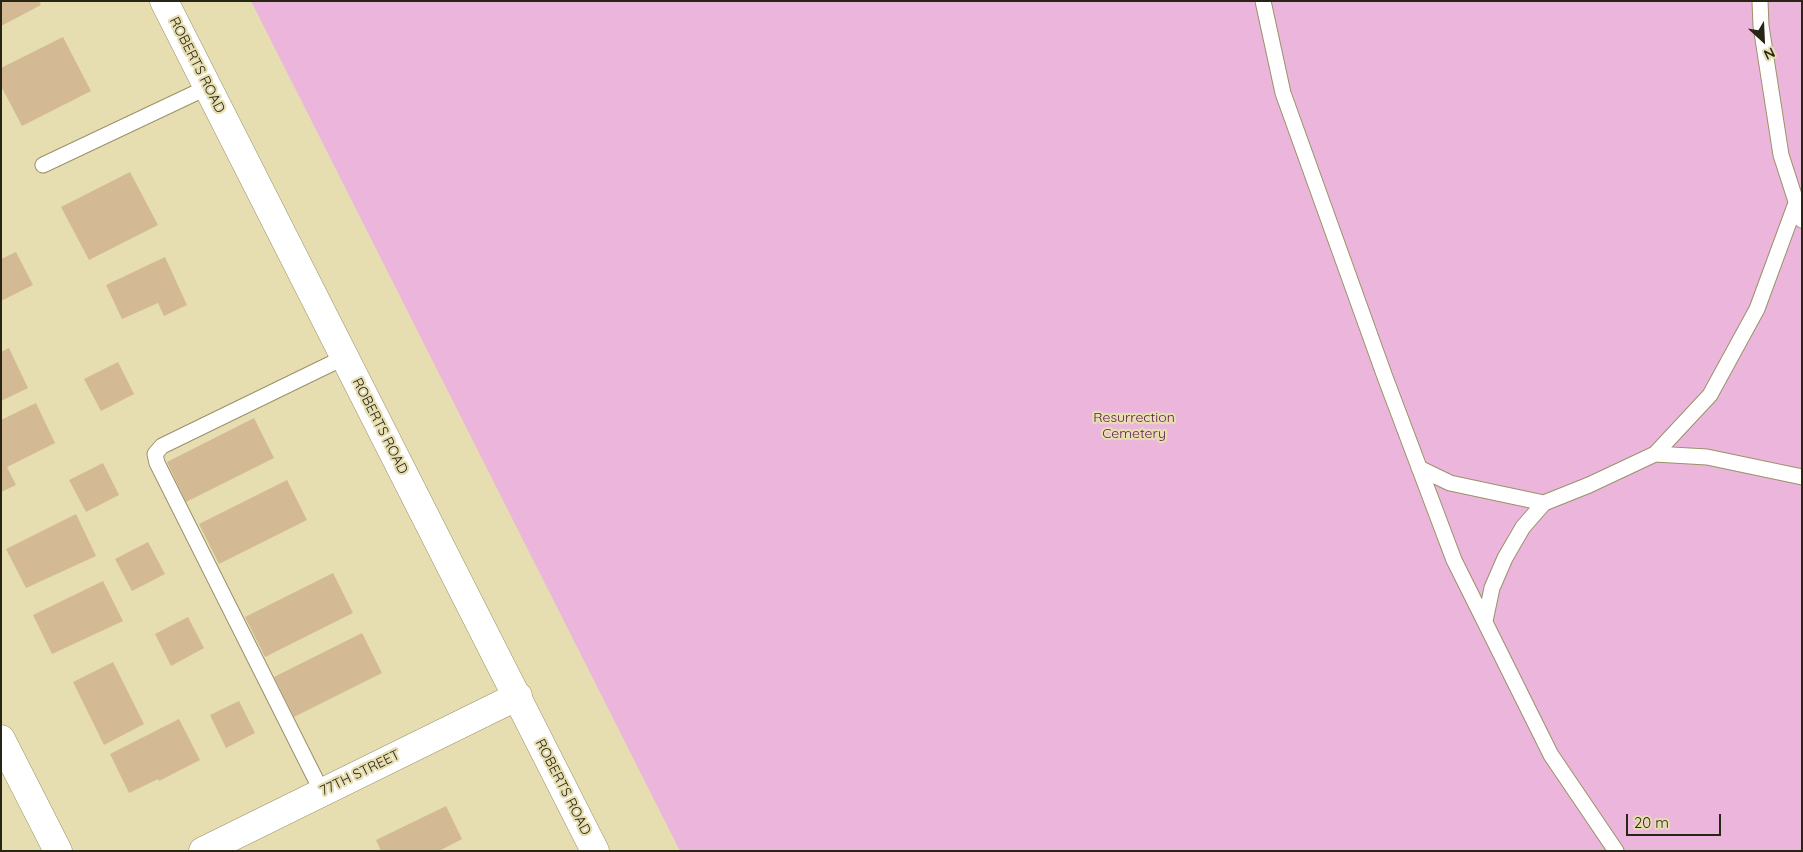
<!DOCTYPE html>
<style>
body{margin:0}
#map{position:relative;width:1803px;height:852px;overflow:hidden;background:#e6ddb1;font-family:Quicksand,sans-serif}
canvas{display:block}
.frame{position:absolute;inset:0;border:2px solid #292514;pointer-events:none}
.north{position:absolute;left:1738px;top:15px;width:50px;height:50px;-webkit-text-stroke:4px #e6ddb1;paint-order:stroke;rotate:155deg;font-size:14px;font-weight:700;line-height:20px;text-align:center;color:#292514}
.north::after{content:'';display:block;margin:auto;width:18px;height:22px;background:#292514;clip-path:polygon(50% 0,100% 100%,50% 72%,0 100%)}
.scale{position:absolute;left:1626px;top:814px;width:95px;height:22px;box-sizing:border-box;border:2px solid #292514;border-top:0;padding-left:6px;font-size:15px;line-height:18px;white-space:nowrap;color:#292514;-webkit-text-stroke:4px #e6ddb1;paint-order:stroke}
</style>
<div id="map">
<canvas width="1803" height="852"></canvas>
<div class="frame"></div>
<div class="north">N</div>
<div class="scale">20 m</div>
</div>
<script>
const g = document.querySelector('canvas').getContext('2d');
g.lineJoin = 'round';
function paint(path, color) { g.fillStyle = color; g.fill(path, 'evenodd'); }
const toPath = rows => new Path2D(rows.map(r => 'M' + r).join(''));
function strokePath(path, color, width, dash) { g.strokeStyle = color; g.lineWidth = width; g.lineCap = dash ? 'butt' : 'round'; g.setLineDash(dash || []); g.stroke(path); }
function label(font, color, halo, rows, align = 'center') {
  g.font = font + ' Quicksand,sans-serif'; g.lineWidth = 4.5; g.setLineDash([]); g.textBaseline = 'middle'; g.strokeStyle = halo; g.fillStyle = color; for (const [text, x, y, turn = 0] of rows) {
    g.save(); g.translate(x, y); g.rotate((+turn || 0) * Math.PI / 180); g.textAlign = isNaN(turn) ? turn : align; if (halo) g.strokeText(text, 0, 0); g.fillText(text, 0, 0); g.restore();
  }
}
paint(toPath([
 [251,1,1802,1,1802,851,680,851]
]), '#ecb6dc');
paint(toPath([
 [1,1,39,1,41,5,1,26],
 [63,37,91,91,22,126,1,86,1,68],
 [130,172,158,225,89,260,61,207],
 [16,252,33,285,1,301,1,259],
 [165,257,187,305,164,316,158,303,122,319,106,285],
 [9,348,28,388,1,401,1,352],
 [118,362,134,394,101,411,84,379],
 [36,403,55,443,7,467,16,485,1,492,1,420],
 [254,418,274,458,186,502,167,462],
 [103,463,119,495,86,512,69,480],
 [287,480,307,520,219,564,199,524],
 [76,514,96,556,26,588,6,549],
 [148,542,165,574,132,591,115,559],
 [333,573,353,613,265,657,245,617],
 [103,581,123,621,52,654,33,615],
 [188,617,204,648,171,666,155,634],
 [362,633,382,673,294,717,274,677],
 [113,662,144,724,104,745,73,682],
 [239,701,255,733,226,748,210,715],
 [179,719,200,760,159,781,158,779,129,793,110,754],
 [446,806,462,839,439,851,381,851,376,840]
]), '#d4ba94');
const service = toPath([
 [1263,1,1283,93,1385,377,1454,560,1551,755,1616,851],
 [1760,1,1761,26,1781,155,1802,220],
 [43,165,208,87],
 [1655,454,1710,395,1757,309,1796,203],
 [1419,468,1450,483,1544,503],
 [1485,621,1492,588,1505,558,1523,527,1544,503,1589,485,1655,454,1707,457,1802,477],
 [322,792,157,463,155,454,162,446,345,357]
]);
const minor = toPath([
 [1,739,58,851],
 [203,851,518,696]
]);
const tertiary = toPath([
 [164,1,595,851]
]);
strokePath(service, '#9a9168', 17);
strokePath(minor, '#9a9168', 29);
strokePath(tertiary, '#9a9168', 29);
strokePath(service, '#fff', 15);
strokePath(minor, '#fff', 28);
strokePath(tertiary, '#fff', 28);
label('14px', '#292514', '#e6ddb1', [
 ["ROBERTS ROAD",197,65,63],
 ["ROBERTS ROAD",380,426,63],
 ["77TH STREET",360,773,-26],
 ["ROBERTS ROAD",563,787,63]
]);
label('14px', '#5c124e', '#e6ddb1', [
 ["Resurrection",1134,418],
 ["Cemetery",1134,434]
]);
</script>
